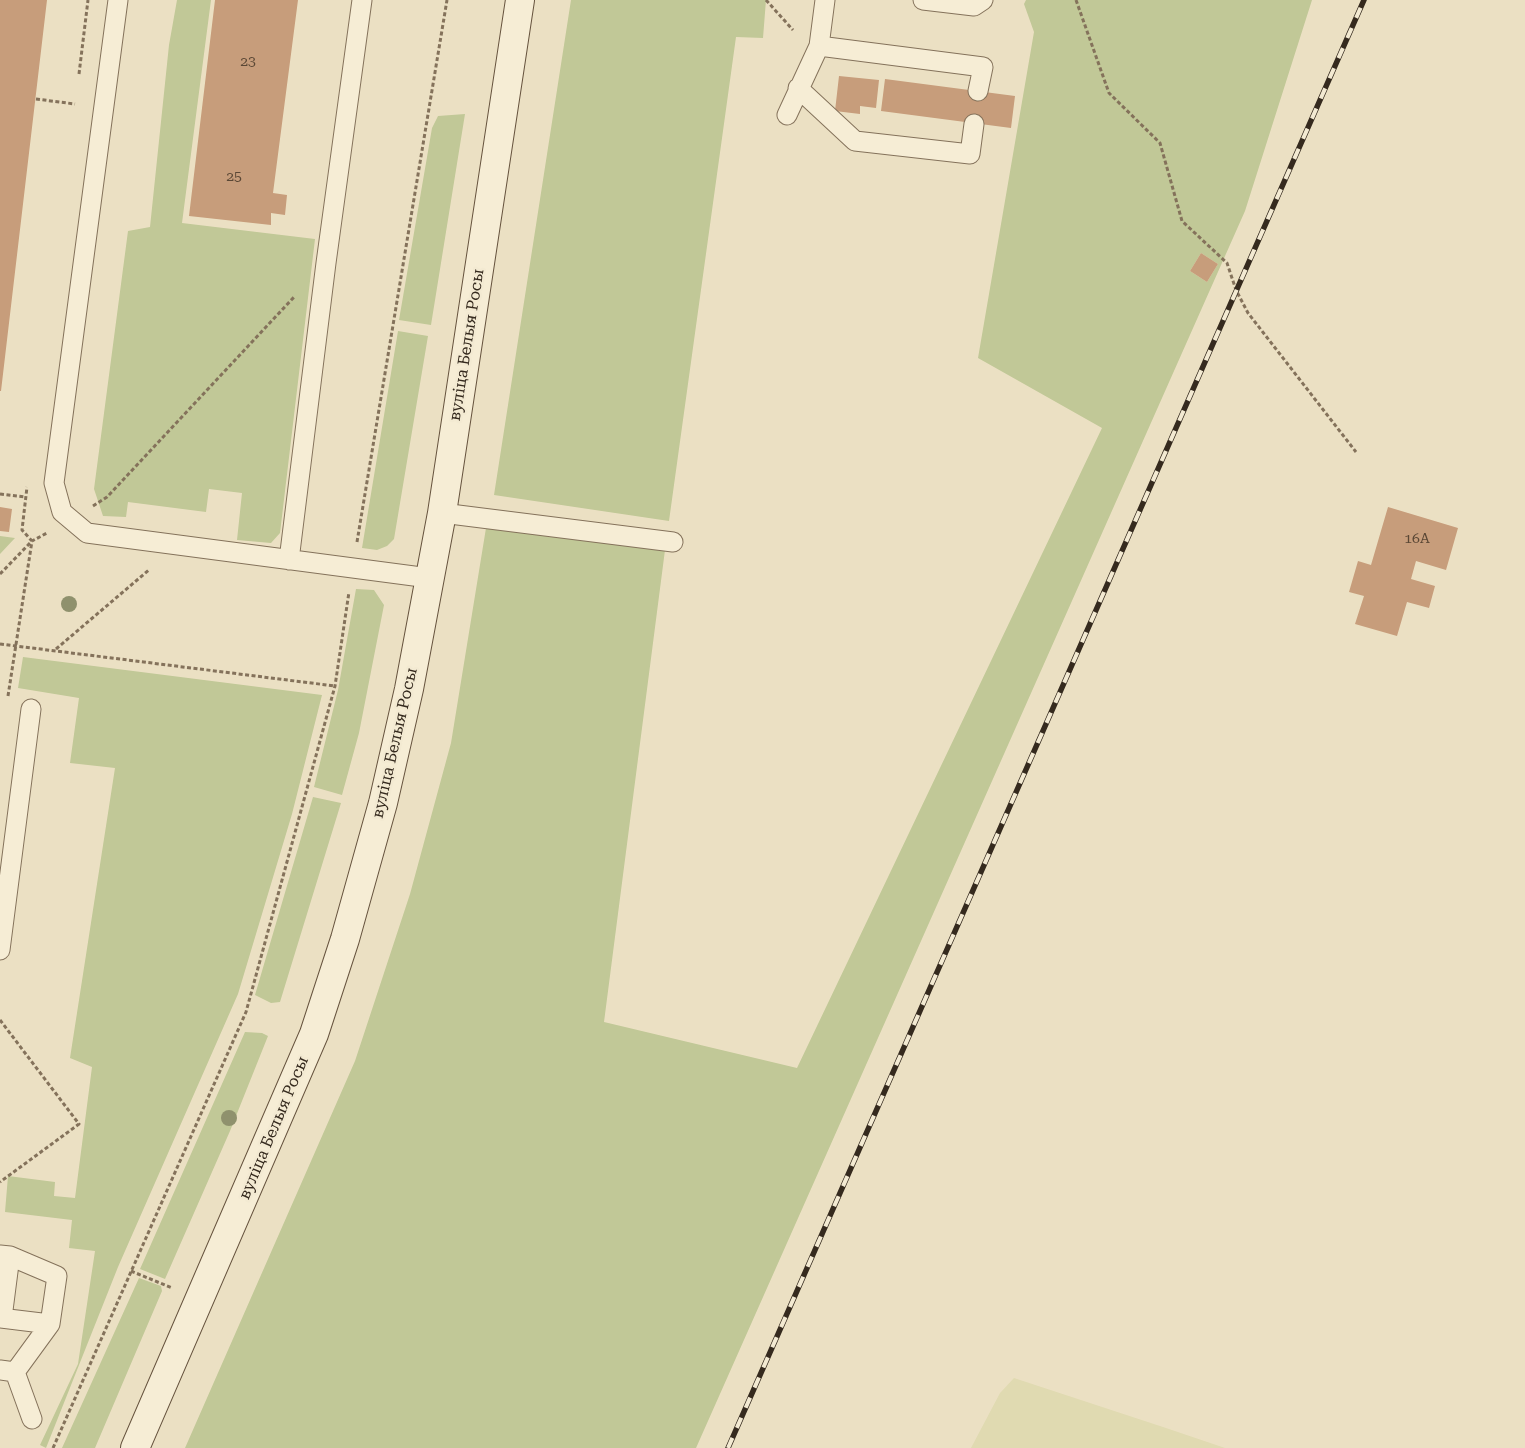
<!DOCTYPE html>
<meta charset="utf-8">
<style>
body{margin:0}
canvas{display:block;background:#ebe0c3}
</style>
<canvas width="1525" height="1448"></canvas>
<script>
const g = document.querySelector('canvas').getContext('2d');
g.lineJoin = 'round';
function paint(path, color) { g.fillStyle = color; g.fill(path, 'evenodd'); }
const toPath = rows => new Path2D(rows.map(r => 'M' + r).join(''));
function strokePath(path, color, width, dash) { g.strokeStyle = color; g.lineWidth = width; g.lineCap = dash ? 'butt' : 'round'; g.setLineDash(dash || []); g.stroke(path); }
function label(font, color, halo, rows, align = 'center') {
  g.font = font + ' "Roboto Serif",serif'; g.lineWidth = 5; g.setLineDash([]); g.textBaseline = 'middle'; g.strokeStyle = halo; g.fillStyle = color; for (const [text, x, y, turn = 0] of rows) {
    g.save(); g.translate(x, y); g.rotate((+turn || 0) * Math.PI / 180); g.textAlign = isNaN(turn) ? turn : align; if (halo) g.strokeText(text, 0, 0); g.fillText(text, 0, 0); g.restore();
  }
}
paint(toPath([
 [1014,1378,1166,1428,1225,1448,971,1448,1000,1393]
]), '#e0dab1');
paint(toPath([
 [177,0,211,0,182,223,315,239,280,533,271,543,237,540,242,493,209,489,206,512,128,502,126,517,103,516,94,489,128,231,150,227,169,45],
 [571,0,766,0,763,38,736,37,669,521,494,495],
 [1026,0,1312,0,1245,211,696,1448,185,1448,355,1061,410,894,451,743,486,528,665,550,604,1022,797,1068,1102,428,978,358,1034,32,1024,4],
 [1201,253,1218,264,1207,282,1190,271],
 [465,114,431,325,399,320,432,128,438,116],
 [398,331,428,336,394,539,387,546,377,550,362,548],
 [0,536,15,538,0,554],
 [356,589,374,590,384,605,359,733,342,795,314,787,338,690],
 [23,657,322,695,292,814,238,994,118,1267,46,1448,40,1445,78,1364,95,1251,69,1248,72,1220,5,1212,8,1176,55,1182,54,1196,75,1198,92,1067,70,1058,115,768,70,763,79,698,18,688],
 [313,797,341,803,280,1002,271,1003,255,995],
 [245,1032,262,1033,268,1036,230,1131,165,1279,140,1269],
 [139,1278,161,1286,162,1291,95,1448,62,1448]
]), '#c1c897');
paint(toPath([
 [0,0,47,0,1,391,0,391],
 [215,0,298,0,273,193,287,195,285,215,271,213,271,225,189,216],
 [839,76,879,80,876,108,860,106,860,114,835,111],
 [885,79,1015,96,1011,128,881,111],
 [1201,253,1218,264,1207,282,1190,271],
 [0,507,12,509,9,532,0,531],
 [1388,507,1458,528,1446,570,1416,561,1411,579,1435,586,1429,608,1407,602,1397,636,1355,624,1364,596,1349,592,1358,561,1371,565]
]), '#c79d7b');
const lane = toPath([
 [118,0,54,483,62,512,87,533,429,578],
 [923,0,974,6,983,0],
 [819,46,983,67,978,91],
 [798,88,855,141,970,154,974,124],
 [787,115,819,46,825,0],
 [442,513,673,542],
 [289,560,326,263,362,0],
 [0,950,31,709],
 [0,1255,10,1256,57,1276,50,1324,0,1318],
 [2,1318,10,1256],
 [0,1370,15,1372,50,1324],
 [15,1372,32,1419]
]);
const secondary = toPath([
 [135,1448,314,1034,345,939,383,803,409,689,442,513,520,0]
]);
strokePath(lane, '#84725b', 21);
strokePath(secondary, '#66533e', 30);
strokePath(toPath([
 [766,0,793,30],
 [1076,0,1109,93,1160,143,1182,221,1227,263,1236,290,1248,313,1356,452],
 [79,74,88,0],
 [36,99,75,104],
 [0,494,25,497],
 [93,506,107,497,295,296],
 [357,542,447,0],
 [0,574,32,541,22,530,27,487],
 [0,644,335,686],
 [56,649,150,569],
 [8,696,32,541,47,533],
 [0,1020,79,1124,0,1182],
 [131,1271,172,1288],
 [53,1448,246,1012,335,686,349,592]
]), '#84725b', 3, [4, 2.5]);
strokePath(lane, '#f6edd5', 19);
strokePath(secondary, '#f6edd5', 28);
const rail = toPath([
 [728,1448,1364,0]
]);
strokePath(rail, '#352a1e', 5.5);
strokePath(rail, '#f3ead2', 4, [11]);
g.fillStyle = '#8f916d';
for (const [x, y] of [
 [69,604],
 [229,1118]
]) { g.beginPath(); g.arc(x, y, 8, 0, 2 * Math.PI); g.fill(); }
label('14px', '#5a4735', null, [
 ["23",248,62],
 ["25",234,177],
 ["16А",1417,539]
]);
label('16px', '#352a1e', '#f3ead2', [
 ["вуліца Белыя Росы",467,345,-81],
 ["вуліца Белыя Росы",395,743,-77],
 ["вуліца Белыя Росы",274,1128,-67]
]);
</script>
